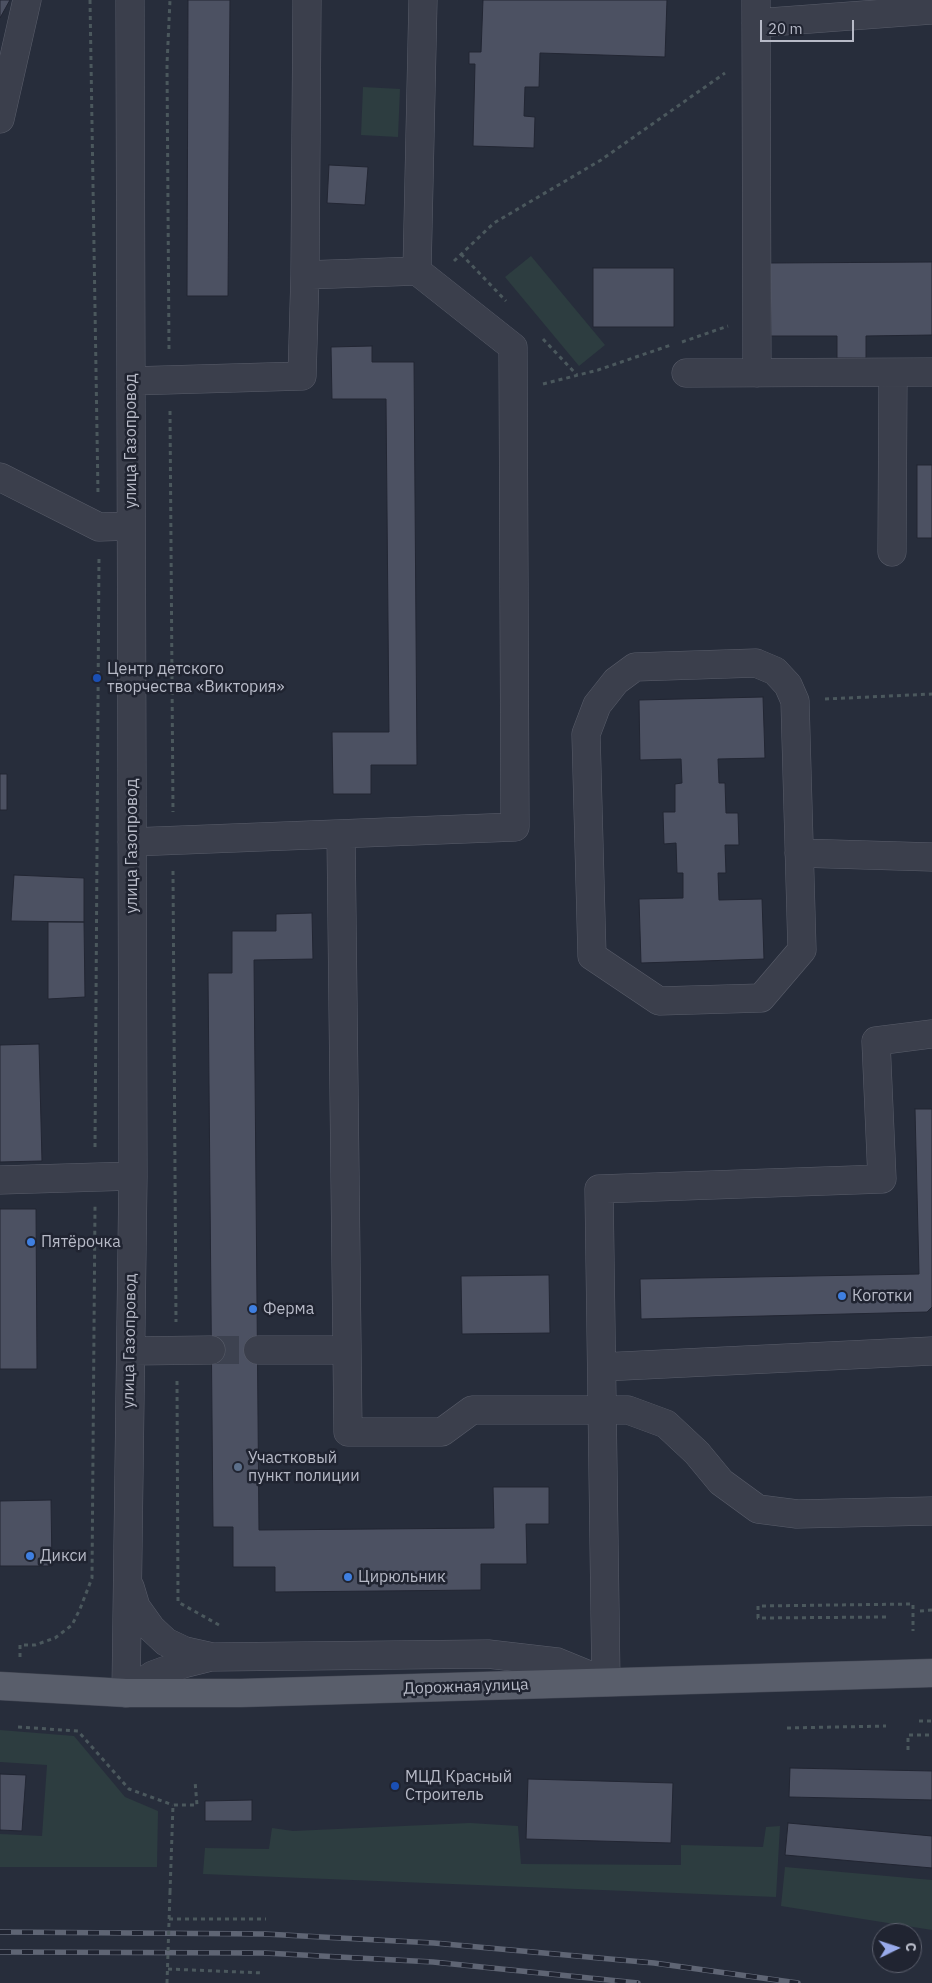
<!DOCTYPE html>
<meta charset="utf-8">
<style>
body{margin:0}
#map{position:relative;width:932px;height:1983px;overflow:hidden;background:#272d3b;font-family:"IBM Plex Sans",sans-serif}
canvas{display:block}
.north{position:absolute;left:872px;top:1923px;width:50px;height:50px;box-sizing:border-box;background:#202431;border:1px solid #5c606d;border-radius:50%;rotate:86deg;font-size:14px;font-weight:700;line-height:20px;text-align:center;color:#b7bac7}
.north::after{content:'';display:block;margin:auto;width:18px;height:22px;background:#98aaeb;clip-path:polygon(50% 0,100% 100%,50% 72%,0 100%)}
.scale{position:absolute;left:760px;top:20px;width:94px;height:22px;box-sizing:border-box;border:2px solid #b7bac7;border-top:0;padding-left:6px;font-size:15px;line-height:18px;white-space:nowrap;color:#b7bac7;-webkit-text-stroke:4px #202431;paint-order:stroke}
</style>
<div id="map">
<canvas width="932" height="1983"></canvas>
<div class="north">С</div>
<div class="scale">20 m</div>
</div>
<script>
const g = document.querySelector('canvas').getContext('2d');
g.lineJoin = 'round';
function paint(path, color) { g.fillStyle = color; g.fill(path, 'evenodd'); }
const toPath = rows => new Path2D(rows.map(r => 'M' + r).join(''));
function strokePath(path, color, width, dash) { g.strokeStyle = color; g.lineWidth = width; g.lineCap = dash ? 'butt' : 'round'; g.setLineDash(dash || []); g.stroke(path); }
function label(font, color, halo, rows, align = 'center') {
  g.font = font + ' "IBM Plex Sans",sans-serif'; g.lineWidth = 5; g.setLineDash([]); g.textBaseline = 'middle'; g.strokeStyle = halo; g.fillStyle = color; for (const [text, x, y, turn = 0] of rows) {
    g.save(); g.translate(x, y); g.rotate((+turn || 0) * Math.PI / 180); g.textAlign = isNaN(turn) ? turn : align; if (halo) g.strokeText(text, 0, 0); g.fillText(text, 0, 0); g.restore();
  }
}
paint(toPath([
 [363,87,400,89,398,137,361,135],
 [531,256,605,345,579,366,505,277],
 [0,1730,74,1736,125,1797,158,1811,157,1867,0,1867,0,1834,42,1836,47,1765,0,1762],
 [470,1823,518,1826,521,1864,681,1865,681,1845,763,1847,766,1827,780,1826,776,1897,203,1874,205,1848,269,1849,272,1828,293,1831],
 [785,1867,932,1880,932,1930,781,1906]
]), '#2d3d40');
const building = toPath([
 [0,0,10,0,0,18,0,0],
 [188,0,230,0,228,296,187,296,188,0],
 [483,0,667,0,665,57,540,53,539,87,525,87,524,116,535,117,534,148,473,146,475,64,469,64,469,52,481,52,483,0],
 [329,165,368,167,365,205,327,203,329,165],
 [932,262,932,335,866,336,866,358,837,358,837,336,771,336,770,263,932,262],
 [593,268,674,268,674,327,593,327,593,268],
 [372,346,372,362,414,362,417,765,371,765,371,794,333,794,332,732,389,732,386,399,332,399,331,347,372,346],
 [917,465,932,465,932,538,917,538,917,465],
 [763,697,765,758,718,759,719,783,725,783,726,813,738,813,739,845,725,845,726,873,718,873,719,900,762,899,764,959,641,963,639,899,683,898,683,873,677,873,676,843,664,844,663,812,675,812,675,784,682,783,681,759,640,760,639,700,763,697],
 [0,774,7,774,7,810,0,810,0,774],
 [14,875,84,878,84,922,11,921,14,875],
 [312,913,313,959,254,960,259,1530,494,1528,493,1487,549,1487,549,1524,526,1524,527,1564,481,1564,481,1590,275,1592,275,1567,233,1567,233,1527,213,1527,208,973,232,973,232,931,276,931,276,914,312,913],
 [48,922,84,922,85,997,48,999,48,922],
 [39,1044,42,1161,0,1162,0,1045,39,1044],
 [915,1109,932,1109,932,1307,927,1312,641,1319,640,1279,919,1274,915,1109],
 [0,1209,36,1209,37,1369,0,1369,0,1209],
 [549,1275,550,1333,462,1334,461,1276,549,1275],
 [51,1500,52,1566,0,1566,0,1501,51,1500],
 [790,1768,932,1771,932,1800,789,1797,790,1768],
 [0,1774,26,1775,22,1831,0,1830,0,1774],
 [528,1779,673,1783,671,1843,526,1839,528,1779],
 [252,1800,252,1821,205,1821,205,1801,252,1800],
 [788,1823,932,1836,932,1868,785,1855,788,1823]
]);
paint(building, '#4c5162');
strokePath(building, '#222633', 1);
strokePath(toPath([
 [211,1350,258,1350]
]), '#3d4250', 28, [28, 14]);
const minor = toPath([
 [756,0,757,373],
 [756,23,932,10],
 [0,119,27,0],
 [417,271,423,0],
 [305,275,307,0],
 [686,373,932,372],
 [131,381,302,376,305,275,417,271,513,347,515,827,132,842],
 [0,477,99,527,131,526],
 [892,552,893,374],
 [756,663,775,671,788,685,795,701,802,950,761,998,659,1001,592,956,586,734,597,705,616,681,635,667,756,663],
 [341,834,348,1432,442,1432,472,1410,628,1410,666,1424,697,1453,721,1482,758,1509,797,1514,932,1511],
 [799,853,932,857],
 [0,1180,133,1176],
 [258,1350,347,1350],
 [131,1351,211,1350],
 [602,1367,932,1351],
 [130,1587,136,1607,151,1628,166,1642,185,1651,212,1657,488,1654,557,1662,606,1682,599,1189,882,1179,876,1041,932,1034],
 [126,1693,133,1176,130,0],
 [126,1693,153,1675,183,1664,211,1657]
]);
const major = toPath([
 [0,1686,126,1693,241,1693,932,1673]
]);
strokePath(minor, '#595d6a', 29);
strokePath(major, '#444855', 29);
strokePath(toPath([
 [90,0,98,494],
 [461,254,506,301],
 [454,261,494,223,601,160,725,73],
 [543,339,577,375],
 [682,342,728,326],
 [169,349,167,64,170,0],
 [543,384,598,370,671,345],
 [170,411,173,812],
 [825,699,932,694],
 [173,871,176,1322],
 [95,1147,99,556],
 [177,1381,178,1602,219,1625],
 [920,1611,932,1610],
 [886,1617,758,1618,758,1606,913,1604,913,1631],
 [20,1657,20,1645,35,1645,55,1638,72,1625,80,1609,92,1578,95,1206],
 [919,1721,932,1721],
 [18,1727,78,1731,129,1789,173,1805],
 [787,1728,886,1726],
 [908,1750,908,1735,932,1735],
 [170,1892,173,1805,197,1805,195,1781],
 [169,1919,266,1919],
 [168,1969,263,1973]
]), '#4b585d', 3, [4, 4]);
strokePath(minor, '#3b3f4c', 28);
strokePath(major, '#595e6b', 28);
const rail = toPath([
 [0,1932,265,1934,434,1943,654,1963,798,1983],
 [0,1952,265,1953,433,1962,638,1983]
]);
strokePath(rail, '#5f6574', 5.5);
strokePath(rail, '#202431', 4, [11]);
strokePath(toPath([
 [167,1983,170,1892]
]), '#4b585d', 3, [4, 4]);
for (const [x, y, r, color] of [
 [97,678,5,"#1a4fb4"],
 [31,1242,5,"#3f7fe0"],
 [842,1296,5,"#3f7fe0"],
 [253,1309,5,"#3f7fe0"],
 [238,1467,5,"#5c6f8a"],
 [30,1556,5,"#3f7fe0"],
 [348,1577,5,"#3f7fe0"],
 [395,1786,5,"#1a4fb4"]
]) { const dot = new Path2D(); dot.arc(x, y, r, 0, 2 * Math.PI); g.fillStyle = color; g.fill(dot); strokePath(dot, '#202431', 2); }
label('16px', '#b7bac7', '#202431', [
 ["улица Газопровод",131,441,-90],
 ["улица Газопровод",132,846,-90],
 ["улица Газопровод",130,1341,-89],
 ["Дорожная улица",466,1687,-2]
]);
label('16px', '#b7bac7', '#202431', [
 ["Центр детского",107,669],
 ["творчества «Виктория»",107,687],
 ["Пятёрочка",41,1242],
 ["Коготки",852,1296],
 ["Ферма",263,1309],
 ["Участковый",248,1458],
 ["пункт полиции",248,1476],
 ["Дикси",40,1556],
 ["Цирюльник",358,1577],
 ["МЦД Красный",405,1777],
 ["Строитель",405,1795]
], 'left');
</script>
